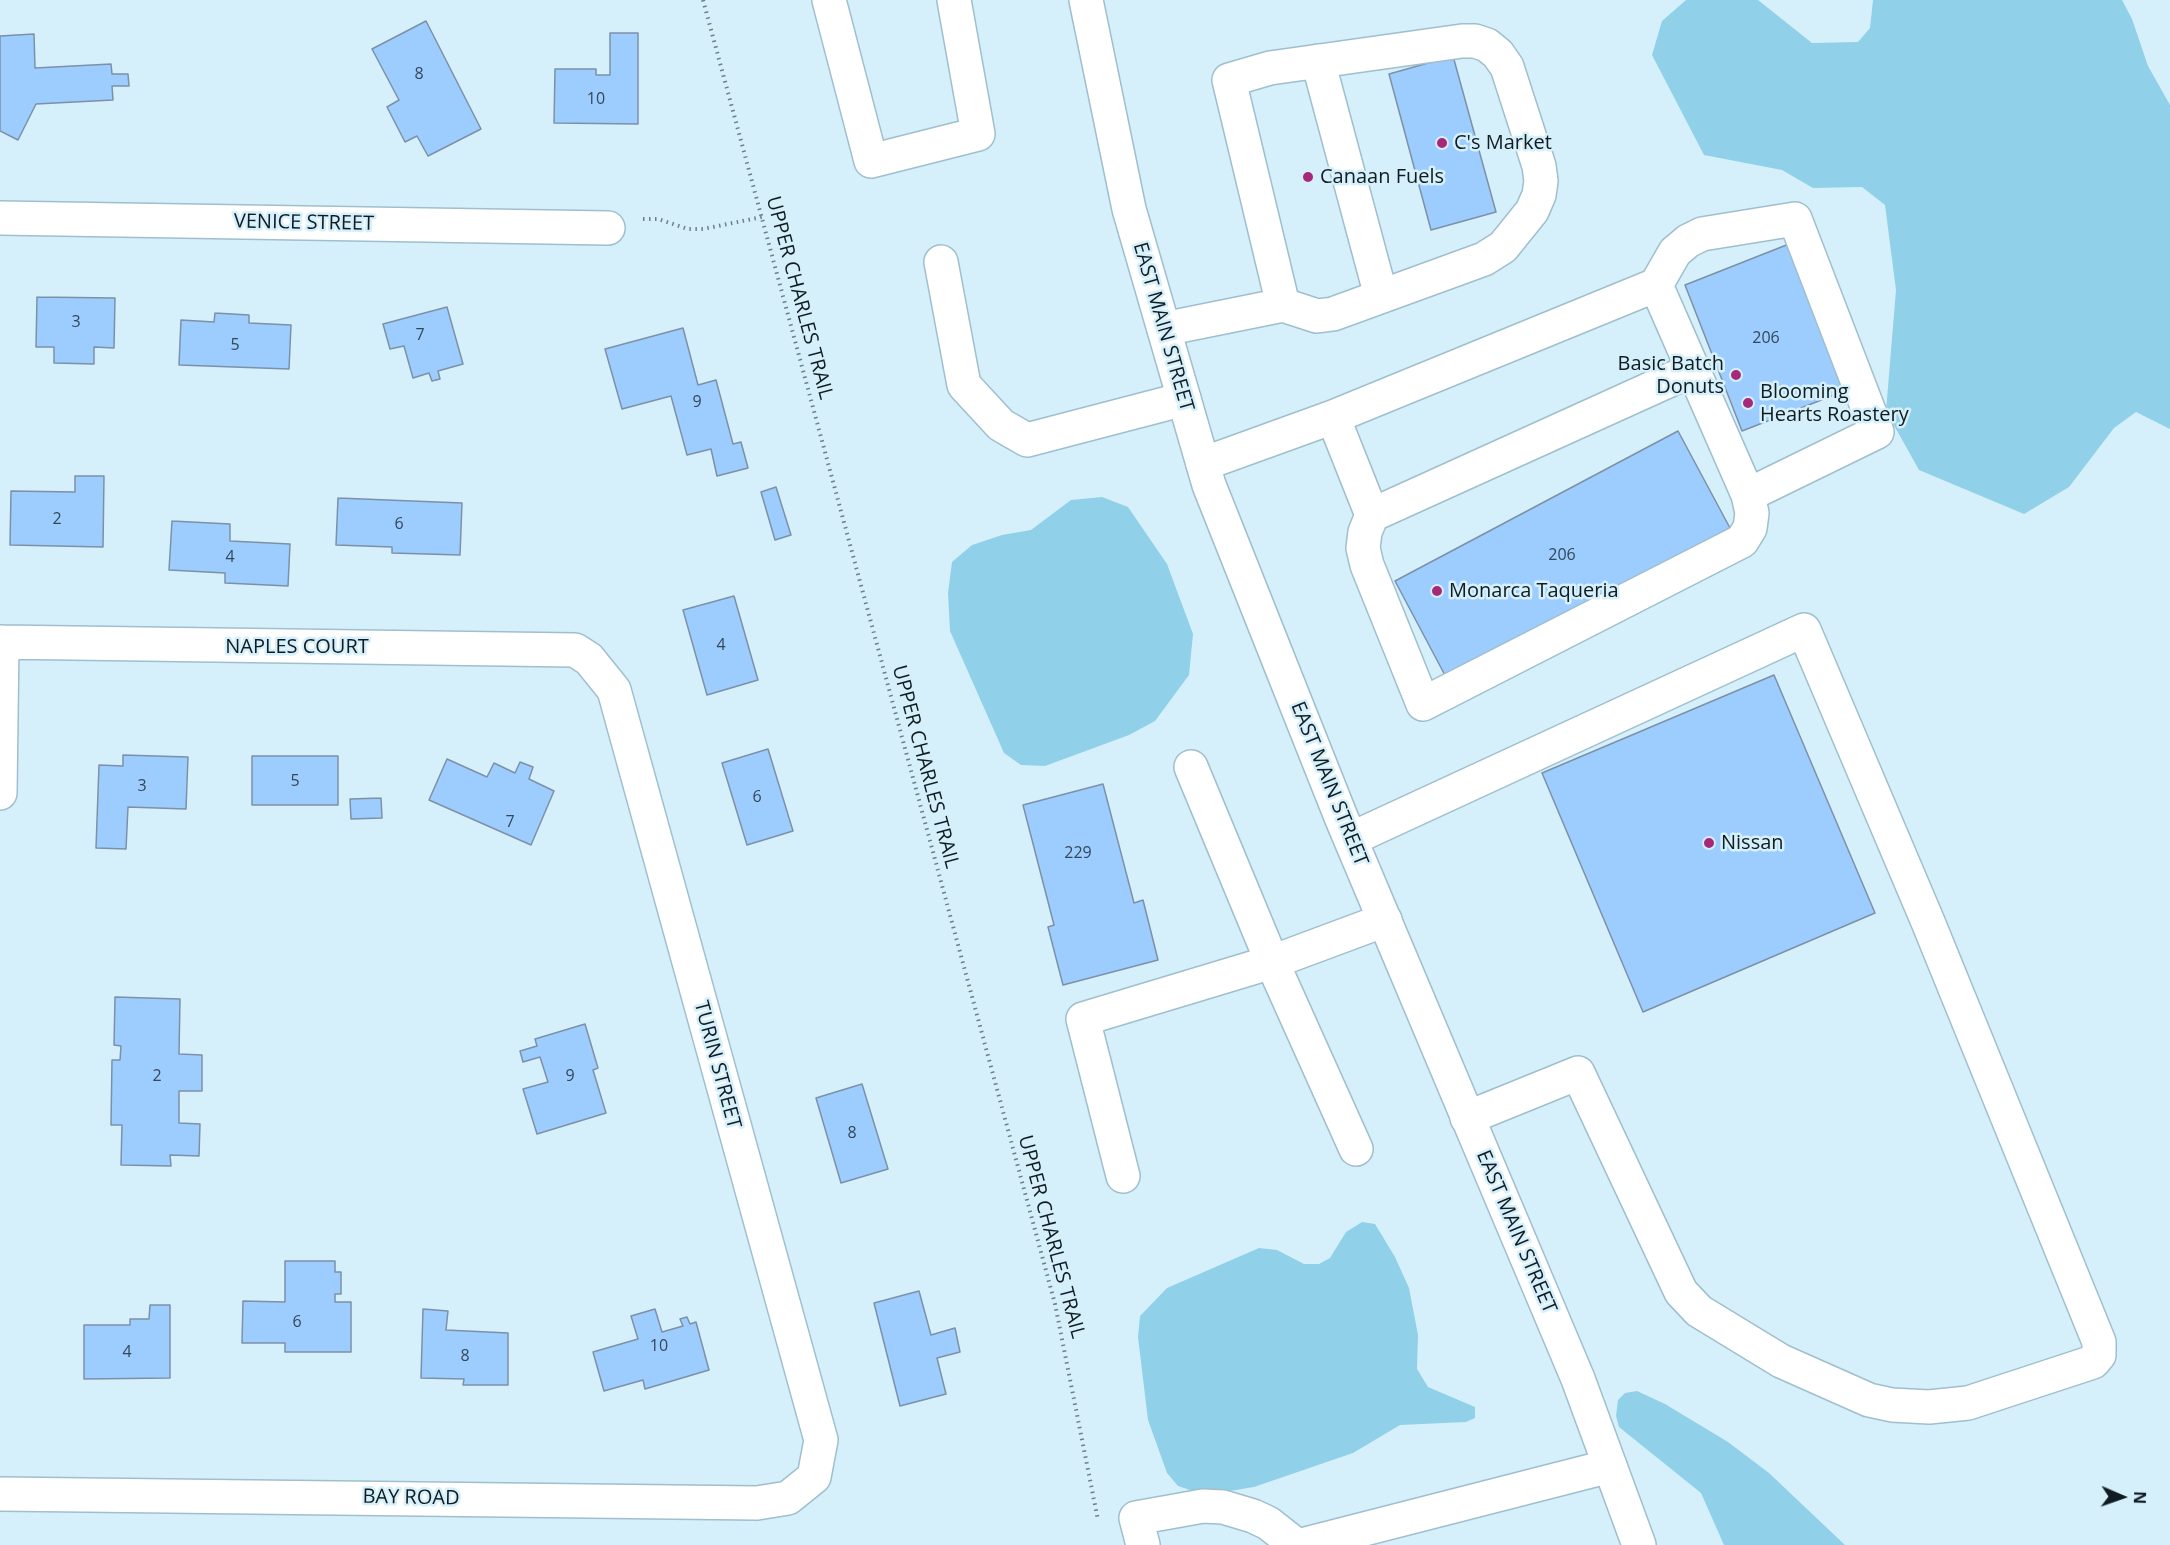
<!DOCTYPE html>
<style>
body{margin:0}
#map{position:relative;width:2170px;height:1545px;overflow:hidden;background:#d5f0fb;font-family:"Open Sans",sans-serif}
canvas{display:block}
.north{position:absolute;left:2092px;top:1467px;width:60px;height:60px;-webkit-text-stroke:4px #d5f0fb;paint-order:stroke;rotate:92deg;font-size:16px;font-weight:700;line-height:24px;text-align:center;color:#101c21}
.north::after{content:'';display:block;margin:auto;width:21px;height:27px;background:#101c21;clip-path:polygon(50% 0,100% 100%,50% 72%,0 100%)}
</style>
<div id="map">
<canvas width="2170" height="1545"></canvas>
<div class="north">N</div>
</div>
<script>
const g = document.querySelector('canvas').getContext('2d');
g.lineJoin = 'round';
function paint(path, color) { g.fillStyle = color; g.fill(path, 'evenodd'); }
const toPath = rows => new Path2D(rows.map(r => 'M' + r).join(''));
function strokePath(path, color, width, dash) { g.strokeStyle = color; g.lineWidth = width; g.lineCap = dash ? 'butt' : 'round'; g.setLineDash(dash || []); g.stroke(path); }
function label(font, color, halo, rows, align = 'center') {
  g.font = font + ' "Open Sans",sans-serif'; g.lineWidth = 5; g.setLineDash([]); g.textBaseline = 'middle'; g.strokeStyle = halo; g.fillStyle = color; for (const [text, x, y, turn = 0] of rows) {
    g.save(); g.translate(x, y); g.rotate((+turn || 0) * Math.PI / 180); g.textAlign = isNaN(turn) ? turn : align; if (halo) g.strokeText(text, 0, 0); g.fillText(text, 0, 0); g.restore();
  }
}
paint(toPath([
 [1686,0,1758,0,1812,43,1858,42,1870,28,1873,0,2122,0,2132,19,2148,66,2170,105,2170,429,2136,412,2114,428,2069,487,2024,514,1919,470,1886,411,1896,290,1885,205,1862,187,1813,188,1782,170,1704,155,1652,55,1662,21],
 [1102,497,1128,507,1167,564,1193,634,1189,675,1155,721,1129,735,1045,766,1021,765,1004,753,950,631,948,593,952,562,972,545,1002,535,1031,530,1071,500],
 [1362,1222,1375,1224,1395,1257,1409,1288,1418,1335,1417,1369,1428,1387,1475,1407,1475,1418,1466,1422,1400,1425,1353,1453,1254,1487,1205,1495,1178,1486,1167,1473,1148,1420,1138,1337,1140,1316,1167,1288,1259,1248,1277,1250,1304,1264,1319,1264,1330,1258,1346,1232],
 [1637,1391,1665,1404,1728,1442,1769,1473,1845,1545,1724,1545,1701,1493,1619,1427,1616,1416,1618,1400,1625,1393]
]), '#90d0e9');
const building = toPath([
 [426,21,481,129,428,156,417,136,405,142,387,107,399,100,372,49,426,21],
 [610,33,638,33,638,124,554,123,555,69,596,69,596,75,610,75,610,33],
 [34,34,35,68,111,64,112,74,128,74,129,86,112,86,113,100,36,104,18,140,0,131,0,36,34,34],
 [1453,56,1496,212,1431,230,1389,74,1453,56],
 [1789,244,1847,390,1742,431,1685,285,1789,244],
 [37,297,115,298,114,348,94,347,94,364,54,363,54,347,36,347,37,297],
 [447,307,463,364,438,371,440,379,432,381,429,373,413,378,404,346,390,349,383,324,447,307],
 [215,313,249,315,249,323,291,325,289,369,179,365,181,320,214,322,215,313],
 [683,328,698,385,716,380,733,444,741,442,748,468,717,476,711,449,687,455,671,396,622,409,605,349,683,328],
 [1678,431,1730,528,1447,679,1395,581,1678,431],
 [75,476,104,476,103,547,10,545,11,491,75,492,75,476],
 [776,487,791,535,775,540,761,492,776,487],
 [338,498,462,503,460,555,392,553,392,547,336,545,338,498],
 [172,521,230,524,230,541,290,544,288,586,225,583,225,573,169,570,172,521],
 [734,596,758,680,707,695,683,610,734,596],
 [1774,675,1875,913,1643,1012,1542,773,1774,675],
 [768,749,793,831,747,845,722,763,768,749],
 [123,755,188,757,186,809,128,807,126,849,96,848,99,765,123,766,123,755],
 [252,756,338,756,338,805,252,805,252,756],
 [447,759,487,777,494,763,515,773,520,762,533,767,529,779,554,791,531,845,429,800,447,759],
 [1103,784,1134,903,1143,900,1158,960,1063,985,1048,927,1054,925,1023,805,1103,784],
 [381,798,382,818,351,819,350,799,381,798],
 [115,997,180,999,179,1054,202,1055,202,1091,179,1091,179,1123,200,1124,199,1156,170,1155,171,1166,121,1165,122,1125,111,1125,112,1060,120,1060,121,1046,114,1045,115,997],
 [585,1024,598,1068,593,1070,606,1113,537,1134,523,1089,548,1082,540,1057,523,1062,520,1051,537,1046,535,1039,585,1024],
 [862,1084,888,1169,841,1183,816,1098,862,1084],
 [285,1261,335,1261,335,1272,341,1272,341,1294,335,1294,335,1302,351,1302,351,1352,285,1352,285,1343,242,1343,243,1301,285,1302,285,1261],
 [919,1291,931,1335,955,1328,960,1352,937,1358,946,1394,900,1406,874,1303,919,1291],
 [150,1305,170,1305,170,1378,84,1379,84,1325,130,1325,130,1319,149,1319,150,1305],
 [423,1309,448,1311,446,1330,508,1333,508,1385,463,1385,464,1379,421,1378,423,1309],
 [655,1309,662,1332,683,1326,680,1319,687,1317,690,1324,696,1322,709,1370,645,1389,643,1380,604,1391,593,1352,638,1339,631,1316,655,1309]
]);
paint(building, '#9ccdfe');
strokePath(building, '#7c91a7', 1.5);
const minor = toPath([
 [829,0,871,161,978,134,954,0],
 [1318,61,1381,296],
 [0,218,608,228],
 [941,262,964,385,1001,425,1027,440,1184,399],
 [1656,285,1748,495,1752,513,1750,528,1742,541,1423,704,1367,565,1363,548,1365,532,1372,515,1692,370],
 [1164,329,1283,305,1317,316,1333,314,1484,259,1503,247,1532,211,1539,195,1541,181,1539,166,1507,67,1498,54,1487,45,1475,41,1462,41,1270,68,1229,80,1283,305],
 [1203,464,1333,417],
 [1372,515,1333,417,1656,285,1675,252,1688,241,1702,234,1795,219,1877,432,1748,495],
 [0,642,575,650,589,659,614,690,821,1440,814,1477,788,1498,757,1503,0,1494],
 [0,793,2,642],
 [1351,839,1804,630,1928,922,2099,1342,2099,1355,2093,1362,1968,1403,1929,1407,1892,1405,1869,1400,1781,1361,1699,1311,1681,1292,1578,1073,1467,1118],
 [1356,1149,1272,962,1385,920],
 [1123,1176,1083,1019,1272,962,1191,767],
 [1143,1545,1136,1518,1203,1506,1223,1507,1253,1516,1268,1523,1296,1545],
 [1302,1545,1610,1466]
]);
const major = toPath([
 [1086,0,1129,209,1209,485,1341,817,1578,1379,1639,1545]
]);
strokePath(minor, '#9fbfcd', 36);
strokePath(major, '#9fbfcd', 36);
strokePath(toPath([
 [703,0,1055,1304,1098,1520],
 [643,219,658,219,688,229,703,229,762,217]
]), '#6d8088', 4, [1.5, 4.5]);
strokePath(minor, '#fff', 33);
strokePath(major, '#fff', 33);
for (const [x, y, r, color] of [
 [1442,143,6,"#a72879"],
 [1308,177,6,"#a72879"],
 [1736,375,6,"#a72879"],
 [1748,403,6,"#a72879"],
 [1437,591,6,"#a72879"],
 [1709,843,6,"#a72879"]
]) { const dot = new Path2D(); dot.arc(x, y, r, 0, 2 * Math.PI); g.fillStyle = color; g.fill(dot); strokePath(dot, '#d5f0fb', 2); }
label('16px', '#334858', null, [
 ["8",419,74],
 ["10",596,99],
 ["3",76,322],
 ["7",420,335],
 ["206",1766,338],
 ["5",235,345],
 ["9",697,402],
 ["2",57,519],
 ["6",399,524],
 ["206",1562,555],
 ["4",230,557],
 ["4",721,645],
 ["5",295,781],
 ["3",142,786],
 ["6",757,797],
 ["7",510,822],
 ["229",1078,853],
 ["2",157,1076],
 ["9",570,1076],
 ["8",852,1133],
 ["6",297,1322],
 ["10",659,1346],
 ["4",127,1352],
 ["8",465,1356]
]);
label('20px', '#101c21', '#d5f0fb', [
 ["C's Market",1454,143],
 ["Canaan Fuels",1320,177],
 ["Basic Batch",1724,364,"right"],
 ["Donuts",1724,387,"right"],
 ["Blooming",1760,392],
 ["Hearts Roastery",1760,415],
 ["Monarca Taqueria",1449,591],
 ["Nissan",1721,843]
], 'left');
label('20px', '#101c21', '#d5f0fb', [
 ["VENICE STREET",304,223,1],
 ["UPPER CHARLES TRAIL",799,298,75],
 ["EAST MAIN STREET",1163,327,74],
 ["NAPLES COURT",297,647],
 ["UPPER CHARLES TRAIL",925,767,75],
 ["EAST MAIN STREET",1329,784,68],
 ["TURIN STREET",717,1065,75],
 ["EAST MAIN STREET",1516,1232,67],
 ["UPPER CHARLES TRAIL",1051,1237,75],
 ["BAY ROAD",411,1498,1]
]);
</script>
